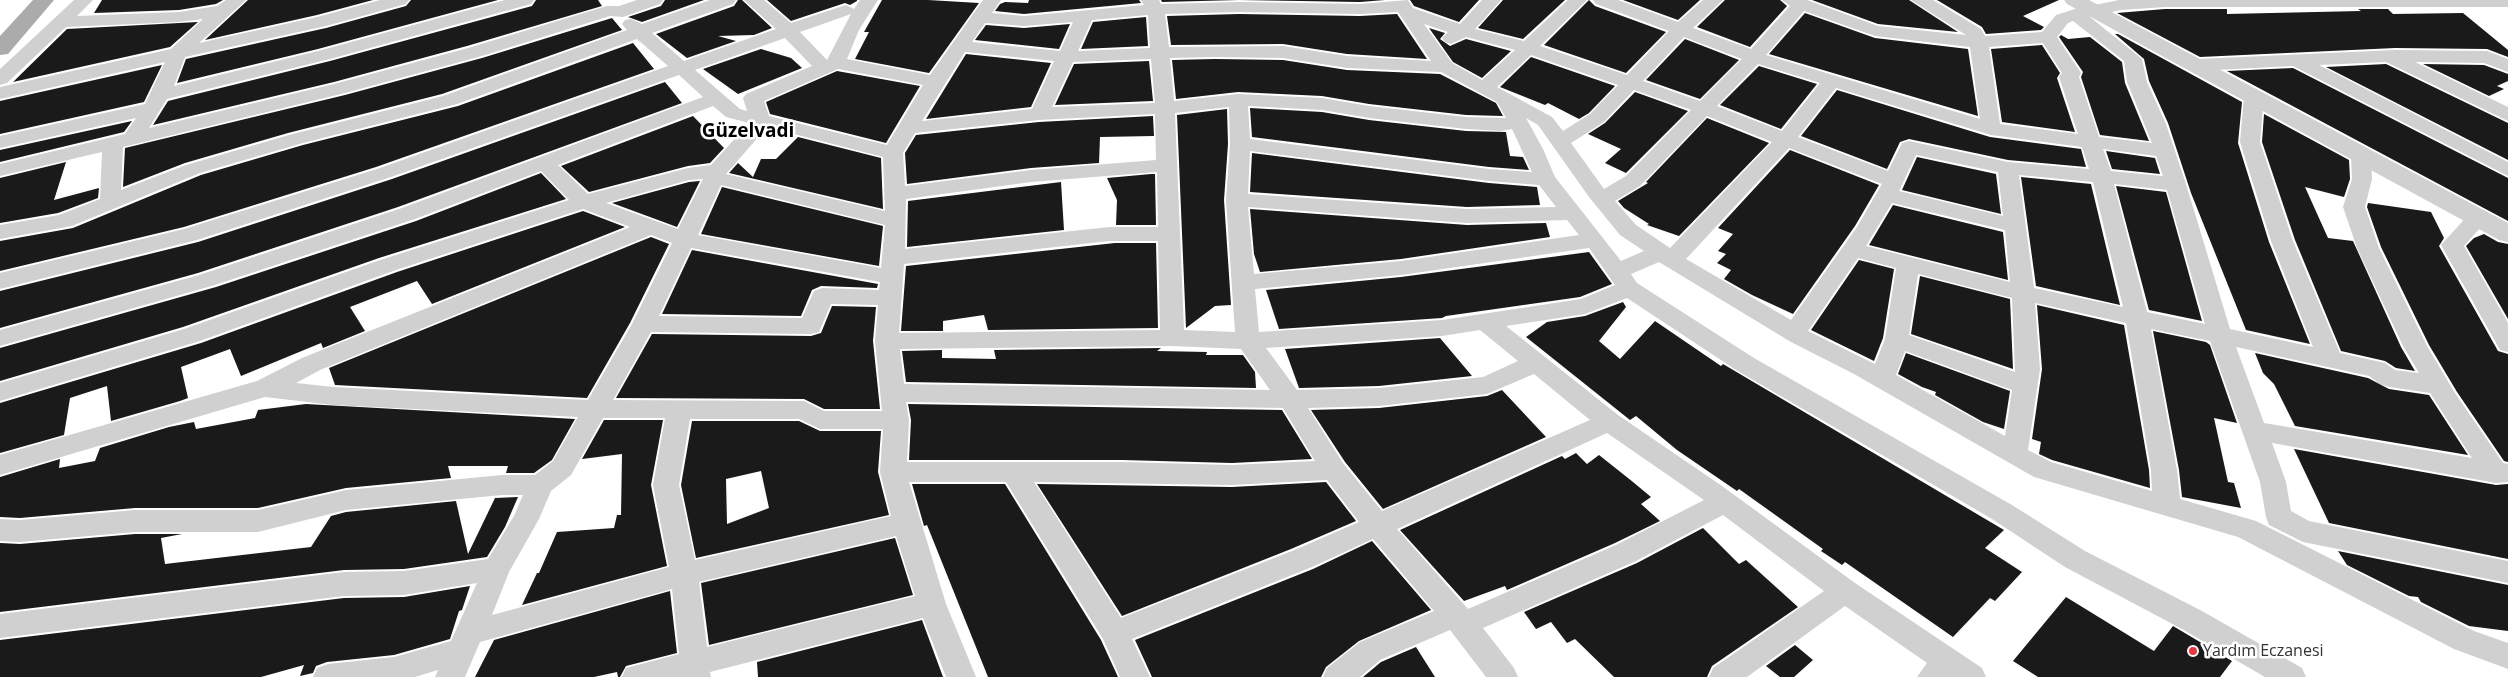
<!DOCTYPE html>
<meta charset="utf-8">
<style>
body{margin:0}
canvas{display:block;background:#fff}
</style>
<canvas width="2508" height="677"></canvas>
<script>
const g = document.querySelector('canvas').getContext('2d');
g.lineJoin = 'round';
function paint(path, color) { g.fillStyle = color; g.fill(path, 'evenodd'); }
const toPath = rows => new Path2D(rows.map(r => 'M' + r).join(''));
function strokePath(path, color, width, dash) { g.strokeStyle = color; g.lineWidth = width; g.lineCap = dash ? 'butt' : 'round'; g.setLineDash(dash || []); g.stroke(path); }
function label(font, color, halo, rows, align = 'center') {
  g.font = font + ' "Open Sans",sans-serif'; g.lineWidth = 5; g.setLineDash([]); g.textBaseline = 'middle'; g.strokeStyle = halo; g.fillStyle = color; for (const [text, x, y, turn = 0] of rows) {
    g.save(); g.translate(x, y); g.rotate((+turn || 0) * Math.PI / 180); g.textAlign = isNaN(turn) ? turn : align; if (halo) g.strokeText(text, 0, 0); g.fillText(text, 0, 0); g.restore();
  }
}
paint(toPath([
 [102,0,223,0,216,4,179,10,94,13],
 [248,0,373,0,317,15,205,40],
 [411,0,498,0,318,49,177,83,186,59,326,28,406,6],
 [536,0,598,0,602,6,467,46,334,82,153,125,168,101,330,61,532,6],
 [665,0,704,0,642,22,628,17,661,6],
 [738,0,742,0,772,28,754,35,718,36,736,41,687,58,656,34,734,6],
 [767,0,857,0,857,1,850,5,845,3,791,21],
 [882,0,928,0,979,3,929,73,855,59,869,32,864,32],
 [1029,0,1139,0,1141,3,1024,14,995,11,1000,4,1005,2,1028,3],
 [1161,0,1385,0,1360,2,1239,0,1162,2],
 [1410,0,1479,0,1459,22,1414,6],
 [1503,0,1565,0,1523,39,1478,28],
 [1589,0,1595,6,1666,32,1626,73,1544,45],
 [1623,0,1700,0,1678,20],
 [1725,0,1780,0,1787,6,1750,47,1697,27],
 [1812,0,1909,0,1958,32,1878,24],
 [1937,0,2059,0,2023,16,2044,27,2041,30,1986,34,1982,27],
 [2165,9,2227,9,2227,14,2361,11,2358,9,2388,9,2393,14,2463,13,2508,50,2508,57,2487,49,2395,48,2200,57,2117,13],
 [1805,13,1875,38,1968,49,1978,116,1769,54],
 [1239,14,1360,16,1397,14,1427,59,1347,54,1283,44,1171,45,1167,16],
 [1146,17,1148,46,1081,49,1093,22],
 [612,18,622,30,442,94,288,133,185,163,123,187,125,148,345,95,482,58],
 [198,22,170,47,13,82,67,29],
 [1070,24,1059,49,975,40,986,25,1024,28],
 [1429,28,1445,33,1440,39,1450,46,1466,39,1511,51,1482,78,1453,62],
 [2115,34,2118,34,2242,102,2238,143,2269,242,2310,344,2246,330,2191,193,2168,123,2149,81,2144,59],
 [2061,35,2068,39,2090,37,2122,62,2125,83,2149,141,2100,135,2081,77,2083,72,2059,37],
 [1685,39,1739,60,1700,99,1646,80],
 [633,43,654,69,376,167,184,227,0,271,0,241,73,228,201,175,303,145,458,106],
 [2042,45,2060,73,2057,78,2075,132,2002,122,1991,49],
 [761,49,791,58,802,68,738,94,703,69],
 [966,54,1051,63,1031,107,926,119],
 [1531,57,1615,86,1589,113,1579,119,1548,103,1545,105,1500,87],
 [1215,59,1283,60,1347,70,1440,74,1496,103,1503,116,1466,115,1369,104,1322,96,1238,92,1176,99,1172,60],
 [1149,61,1153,101,1055,105,1074,64],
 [2386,64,2508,123,2508,160,2326,67],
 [2423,64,2484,65,2508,74,2508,81,2497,86,2504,89,2489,96],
 [162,65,144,102,0,134,0,101],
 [1759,66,1817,84,1781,129,1720,105],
 [2293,68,2508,178,2508,221,2227,71],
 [837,71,920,86,886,143,770,114,766,102],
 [665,82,682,103,398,207,198,273,0,328,0,291,198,242,392,179],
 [1837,90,1990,137,2081,149,2086,167,2008,160,1909,139,1900,142,1887,169,1801,136],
 [1635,92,1688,111,1626,173,1605,163,1621,149,1588,134,1605,123],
 [1250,108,1322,112,1369,120,1466,131,1506,132,1510,156,1523,157,1529,170,1489,167,1252,137],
 [1227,109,1228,144,1224,200,1231,305,1215,306,1186,328,1177,115],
 [2264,114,2349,160,2350,179,2344,197,2305,187,2328,238,2353,241,2401,347,2415,371,2396,368,2385,361,2341,351,2295,240,2262,142],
 [693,116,724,148,710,163,688,166,589,192,561,166],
 [1153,116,1154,136,1100,137,1099,163,1031,168,907,184,905,153,916,135,1039,122],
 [1707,118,1769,143,1679,236,1647,225,1649,224,1624,208,1618,201,1648,183,1646,182],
 [132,121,124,132,0,162,0,150],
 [798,137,881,158,883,209,729,173,738,163,753,177,761,159,776,159],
 [1790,150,1879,185,1855,226,1793,314,1752,295,1724,279,1731,270,1717,263,1726,254,1718,251,1733,234,1718,228],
 [2106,151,2155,158,2160,174,2112,169],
 [1252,153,1489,183,1537,187,1540,205,1467,207,1250,192],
 [1917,157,1996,174,2001,214,1902,190],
 [66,162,54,200,99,188,98,198,58,213,0,223,0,178],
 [541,173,566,199,379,258,183,327,0,381,0,348,216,287,416,221],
 [1151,174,1155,174,1156,225,1116,225,1117,200,1107,178],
 [2021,177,2091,184,2120,305,2036,286],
 [700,181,677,227,612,203,689,182],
 [1061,182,1064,230,907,247,908,201],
 [2116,186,2166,192,2202,321,2149,310],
 [722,187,883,226,879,266,701,234],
 [2368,203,2431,212,2444,238,2439,246,2498,351,2508,354,2508,462,2504,461,2457,392,2429,345,2381,247,2367,207],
 [1893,205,2003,232,2008,280,1869,245],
 [1250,209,1467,225,1546,223,1550,237,1401,259,1260,272,1254,254],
 [583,211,625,227,432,304,417,281,350,307,365,331,323,348,321,343,241,376,230,349,181,367,188,398,180,401,111,421,107,386,70,398,64,435,0,453,0,403,201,343,397,272],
 [2484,234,2498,242,2508,244,2508,319,2466,246,2474,238],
 [651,237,669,244,630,323,587,398,335,385,329,368],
 [1115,243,1156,243,1158,328,988,330,984,315,943,321,943,331,901,331,906,266],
 [692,250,878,284,877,288,821,286,812,290,801,316,662,314],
 [1589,252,1612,284,1580,297,1446,316,1442,318,1279,329,1266,290,1401,277],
 [1859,260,1894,269,1883,338,1874,361,1811,330],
 [1920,276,2010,299,2013,369,1911,334],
 [1623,302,1626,307,1599,341,1620,359,1655,321,1721,366,1723,364,2004,530,1985,548,2022,572,1995,601,1990,598,1953,637,1845,562,1842,565,1821,551,1823,549,1739,489,1737,491,1677,450,1636,416,1630,420,1526,337,1547,322,1585,316],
 [2037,305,2124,325,2149,470,2150,488,2052,460,2039,454,2041,442,2032,439,2042,369],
 [832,306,876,307,873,341,880,409,824,409,804,399,616,398,652,334,811,336,821,333],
 [2153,331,2206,342,2210,345,2237,423,2214,418,2228,482,2234,483,2241,508,2182,497,2179,470],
 [1440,338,1472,376,1379,386,1299,388,1285,349],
 [1161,348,1157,351,1207,352,1206,355,1243,355,1255,372,1256,388,906,382,902,351,942,350,942,358,996,359,994,350],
 [1906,353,2010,391,2004,429,1983,422,1935,395,1936,392,1922,387,1898,374],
 [2255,353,2368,378,2389,389,2429,395,2468,455,2295,426,2274,384,2263,373],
 [1502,390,1546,437,1383,509,1345,462,1311,410,1379,408,1487,396],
 [306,404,575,419,552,460,534,473,506,473,508,466,448,466,451,478,346,488,258,508,135,508,20,518,0,517,0,477,60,459,59,468,95,461,100,448,169,427,194,422,196,429,255,418,258,410],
 [908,404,1282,410,1312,459,1232,463,1122,460,909,460,911,420],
 [604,420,663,420,651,485,667,566,522,605,537,573,539,573,557,532,614,528,617,515,621,515,622,454,582,459],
 [692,421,799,421,820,431,881,431,878,472,889,515,696,558,681,485],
 [761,471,769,508,727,524,726,479],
 [2294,449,2496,485,2508,484,2508,559,2329,523],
 [1576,453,1587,464,1599,455,1633,482,1651,497,1641,504,1660,521,1615,543,1507,590,1505,586,1464,601,1400,530,1562,456,1565,459],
 [1326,482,1356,521,1291,549,1122,616,1037,484,1232,487],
 [912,484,1005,484,1101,640,1118,677,988,677,927,525,924,526],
 [518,497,505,527,487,557,404,569,344,570,0,612,0,543,20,544,135,534,182,534,161,538,165,564,311,547,331,516,346,512,456,501,468,554,495,498],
 [1703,528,1739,564,1746,560,1798,607,1712,666,1707,677,1614,677,1575,639,1567,643,1551,622,1536,629,1524,612,1637,563],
 [895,538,913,595,709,645,701,583],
 [1372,541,1431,610,1359,641,1326,667,1321,677,1152,677,1135,640,1313,569],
 [2338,551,2508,585,2508,631,2469,626,2421,602,2418,597,2409,596,2347,565],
 [470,586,462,610,459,611,450,639,394,655,327,662,316,666,313,673,300,676,304,665,261,677,0,677,0,640,344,598,404,597],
 [670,591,677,653,626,666,620,677,618,677,617,672,594,677,475,677,494,640],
 [2066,597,2154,651,2173,626,2232,661,2220,677,2038,677,2013,661],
 [922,620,943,677,758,677,757,662],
 [1795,645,1813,660,1794,677,1780,677,1766,666],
 [1416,647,1435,677,1363,677,1381,662]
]), '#1a1a1a');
paint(toPath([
 [74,0,93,0,77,16,179,12,217,6,226,0,246,0,199,43,317,17,380,0,409,0,406,4,326,26,185,57,174,86,318,51,505,0,534,0,531,4,330,59,167,99,149,128,334,84,468,48,607,6,619,6,637,0,663,0,660,4,623,17,610,16,482,56,345,93,123,147,121,190,186,165,289,135,443,96,627,30,622,24,625,20,631,19,642,24,710,0,736,0,733,4,652,33,684,61,776,29,744,0,764,0,791,23,846,5,854,9,860,0,878,0,859,30,847,59,930,75,983,0,1001,0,992,13,1024,16,1144,5,1141,0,1159,0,1161,4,1239,2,1360,4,1408,0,1413,8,1460,24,1482,0,1501,0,1475,29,1524,41,1568,0,1587,0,1540,46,1627,75,1669,31,1596,4,1593,0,1618,0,1678,22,1703,0,1723,0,1693,28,1751,49,1790,6,1782,0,1807,0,1878,26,1966,35,1911,0,1933,0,1981,29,1985,36,2042,32,2056,15,2075,9,2119,0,2508,0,2508,7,2165,7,2121,10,2090,17,2142,59,2147,82,2166,124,2186,184,2230,329,2313,347,2271,241,2240,142,2244,96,2247,92,2254,90,2261,92,2264,96,2260,142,2293,241,2340,353,2385,363,2395,370,2419,373,2403,346,2357,248,2343,207,2352,179,2351,157,2354,153,2361,151,2368,153,2371,157,2372,179,2365,207,2379,248,2427,346,2455,393,2503,463,2508,464,2508,482,2496,483,2272,443,2286,482,2291,511,2309,521,2508,561,2508,583,2303,542,2269,525,2266,517,2260,482,2210,341,2151,329,2177,470,2180,499,2256,521,2474,631,2508,643,2508,669,2454,649,2238,537,2034,477,1854,374,1791,342,1659,262,1631,274,1637,283,1754,358,2012,505,2085,551,2202,611,2302,668,2306,677,2265,677,2182,629,2065,567,1992,519,1736,370,1627,298,1585,314,1506,326,1618,415,1722,486,1855,583,1982,668,1986,677,1917,677,1927,663,1845,606,1747,677,1709,677,1713,668,1824,591,1723,515,1636,561,1483,628,1514,668,1518,677,1486,677,1450,630,1380,660,1360,677,1323,677,1327,668,1360,642,1434,611,1373,539,1312,567,1132,639,1150,677,1120,677,1103,639,1006,482,909,482,946,604,976,677,946,677,923,618,710,672,711,677,622,677,626,668,679,654,672,589,480,642,465,677,435,677,438,670,415,677,313,677,317,668,328,664,394,657,451,641,477,583,404,595,344,596,0,638,0,614,344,572,404,571,488,559,514,516,523,495,502,495,346,510,258,532,135,532,20,542,0,541,0,519,20,520,135,510,258,510,346,490,502,475,535,475,553,461,578,417,333,405,265,397,0,475,0,455,257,381,302,358,630,227,583,209,396,270,200,341,0,401,0,383,184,329,380,260,569,200,541,171,415,219,215,285,0,346,0,330,199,275,399,209,703,97,679,75,391,177,197,240,0,289,0,273,184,229,377,169,668,66,637,39,457,104,303,143,200,173,72,226,0,239,0,225,59,215,100,199,102,152,0,176,0,164,125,134,136,118,0,148,0,136,145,104,165,62,0,99,0,87,171,49,203,19,179,22,66,27,7,83,0,85,0,69,74,0],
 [1804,11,1875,36,1970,47,1980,119,1766,55,1804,11],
 [1239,12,1360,14,1398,12,1431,61,1347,56,1283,46,1169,47,1165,14,1239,12],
 [851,14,827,60,800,32,851,14],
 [1148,15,1150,48,1078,51,1092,20,1148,15],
 [2073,21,2124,61,2127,82,2152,143,2099,137,2079,77,2081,73,2057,37,2068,23,2073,21],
 [1073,22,1060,51,972,42,985,23,1024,26,1073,22],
 [1424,24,1448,32,1442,38,1445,42,1451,44,1466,37,1515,50,1482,80,1452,63,1424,24],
 [1684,37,1742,59,1700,101,1643,81,1684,37],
 [785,38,812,66,746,94,743,98,747,111,740,109,695,70,785,38],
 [2043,43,2062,73,2059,77,2078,134,2000,124,1989,47,2043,43],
 [965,52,1054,61,1032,109,922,121,965,52],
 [1531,55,1618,85,1590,114,1563,131,1552,117,1497,87,1531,55],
 [1215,57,1283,58,1347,68,1441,72,1497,102,1506,118,1466,117,1369,106,1322,98,1238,94,1174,101,1170,58,1215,57],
 [1151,59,1155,103,1052,107,1073,62,1151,59],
 [1758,64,1820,83,1782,131,1717,106,1758,64],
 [838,69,923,85,887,145,769,116,764,101,838,69],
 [1836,88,1991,135,2082,147,2089,169,2008,162,1909,141,1902,143,1888,171,1798,137,1836,88],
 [1634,90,1691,110,1626,176,1604,189,1571,143,1604,122,1634,90],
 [713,106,726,117,749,123,711,165,688,168,588,194,558,165,713,106],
 [1248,106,1322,110,1369,118,1466,129,1501,131,1512,129,1532,172,1489,169,1250,139,1248,106],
 [1229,107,1230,144,1226,200,1235,332,1184,330,1175,113,1229,107],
 [1155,114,1156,160,1031,170,905,186,903,153,915,133,1039,120,1155,114],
 [1707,116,1772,142,1670,248,1636,225,1615,201,1640,186,1707,116],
 [1526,118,1538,125,1589,197,1620,235,1644,251,1621,261,1555,177,1543,149,1526,118],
 [767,127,883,157,885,211,726,174,767,127],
 [1789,148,1882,184,1857,227,1791,320,1686,259,1789,148],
 [2103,149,2156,156,2163,176,2111,171,2103,149],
 [1250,151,1489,181,1539,185,1556,207,1467,209,1248,194,1250,151],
 [1916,155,1998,172,2003,216,1899,191,1916,155],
 [1157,172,1158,227,1109,227,905,249,906,199,1031,182,1157,172],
 [2019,175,2093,182,2123,307,2034,288,2019,175],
 [703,179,678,229,606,203,689,180,703,179],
 [2114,184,2167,190,2205,324,2147,312,2114,184],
 [721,185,885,225,881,268,698,235,721,185],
 [1892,203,2005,230,2010,282,1866,246,1892,203],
 [1248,207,1467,223,1567,220,1579,235,1401,261,1254,274,1248,207],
 [651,235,672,243,632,324,588,400,333,387,296,383,320,370,651,235],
 [1109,241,1158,241,1160,330,899,333,904,264,1109,241],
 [691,248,880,282,879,290,822,288,814,291,802,318,659,316,691,248],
 [1589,248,1615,285,1581,299,1442,320,1259,332,1255,289,1401,275,1589,248],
 [1858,258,1896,268,1885,339,1875,364,1808,331,1858,258],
 [1918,274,2012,298,2015,372,1909,335,1918,274],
 [2035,303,2126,323,2151,470,2152,491,2051,462,2028,450,2040,369,2035,303],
 [831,304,878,305,875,341,882,411,824,411,804,401,613,400,651,332,811,334,819,332,831,304],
 [1480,330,1518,361,1483,377,1379,388,1297,390,1266,348,1442,336,1480,330],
 [1172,346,1241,349,1270,390,904,384,900,349,1172,346],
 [2236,347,2369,376,2380,384,2389,387,2430,393,2472,458,2264,423,2236,347],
 [1905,351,2012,390,2005,436,1896,375,1905,351],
 [1534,374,1590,420,1382,511,1343,463,1308,408,1379,406,1487,394,1534,374],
 [906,402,1283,408,1315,461,1232,465,1122,462,907,462,909,420,906,402],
 [603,418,665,418,653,485,669,567,492,615,509,572,539,519,551,491,571,475,603,418],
 [690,419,799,419,820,429,883,429,880,472,891,516,695,560,679,485,690,419],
 [1607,433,1704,500,1616,545,1468,609,1397,529,1607,433],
 [1327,480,1359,522,1292,551,1121,618,1034,482,1232,485,1327,480],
 [896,536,915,596,707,647,699,582,896,536],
 [2395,50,2487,51,2508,59,2508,72,2484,63,2415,62,2508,107,2508,121,2386,62,2319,65,2508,162,2508,176,2293,66,2197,71,2190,69,2188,65,2190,61,2197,59,2395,50],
 [2479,210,2487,212,2490,217,2464,246,2508,323,2508,352,2500,350,2441,245,2471,212,2479,210]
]), '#d0d0d0');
paint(toPath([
 [2064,0,2089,0,2508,223,2508,242,2499,240,2067,4,2064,0]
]), '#d0d0d0');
paint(toPath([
 [33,0,54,0,8,54,0,55,0,36,33,0]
]), '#ababab');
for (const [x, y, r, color] of [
 [2193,651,5,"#e63946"]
]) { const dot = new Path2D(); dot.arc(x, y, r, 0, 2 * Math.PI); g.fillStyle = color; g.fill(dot); strokePath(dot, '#fff', 2); }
label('16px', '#333', '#fff', [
 ["Yardım Eczanesi",2203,651]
], 'left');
label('bold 19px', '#000', '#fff', [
 ["Güzelvadi",748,132]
]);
</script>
